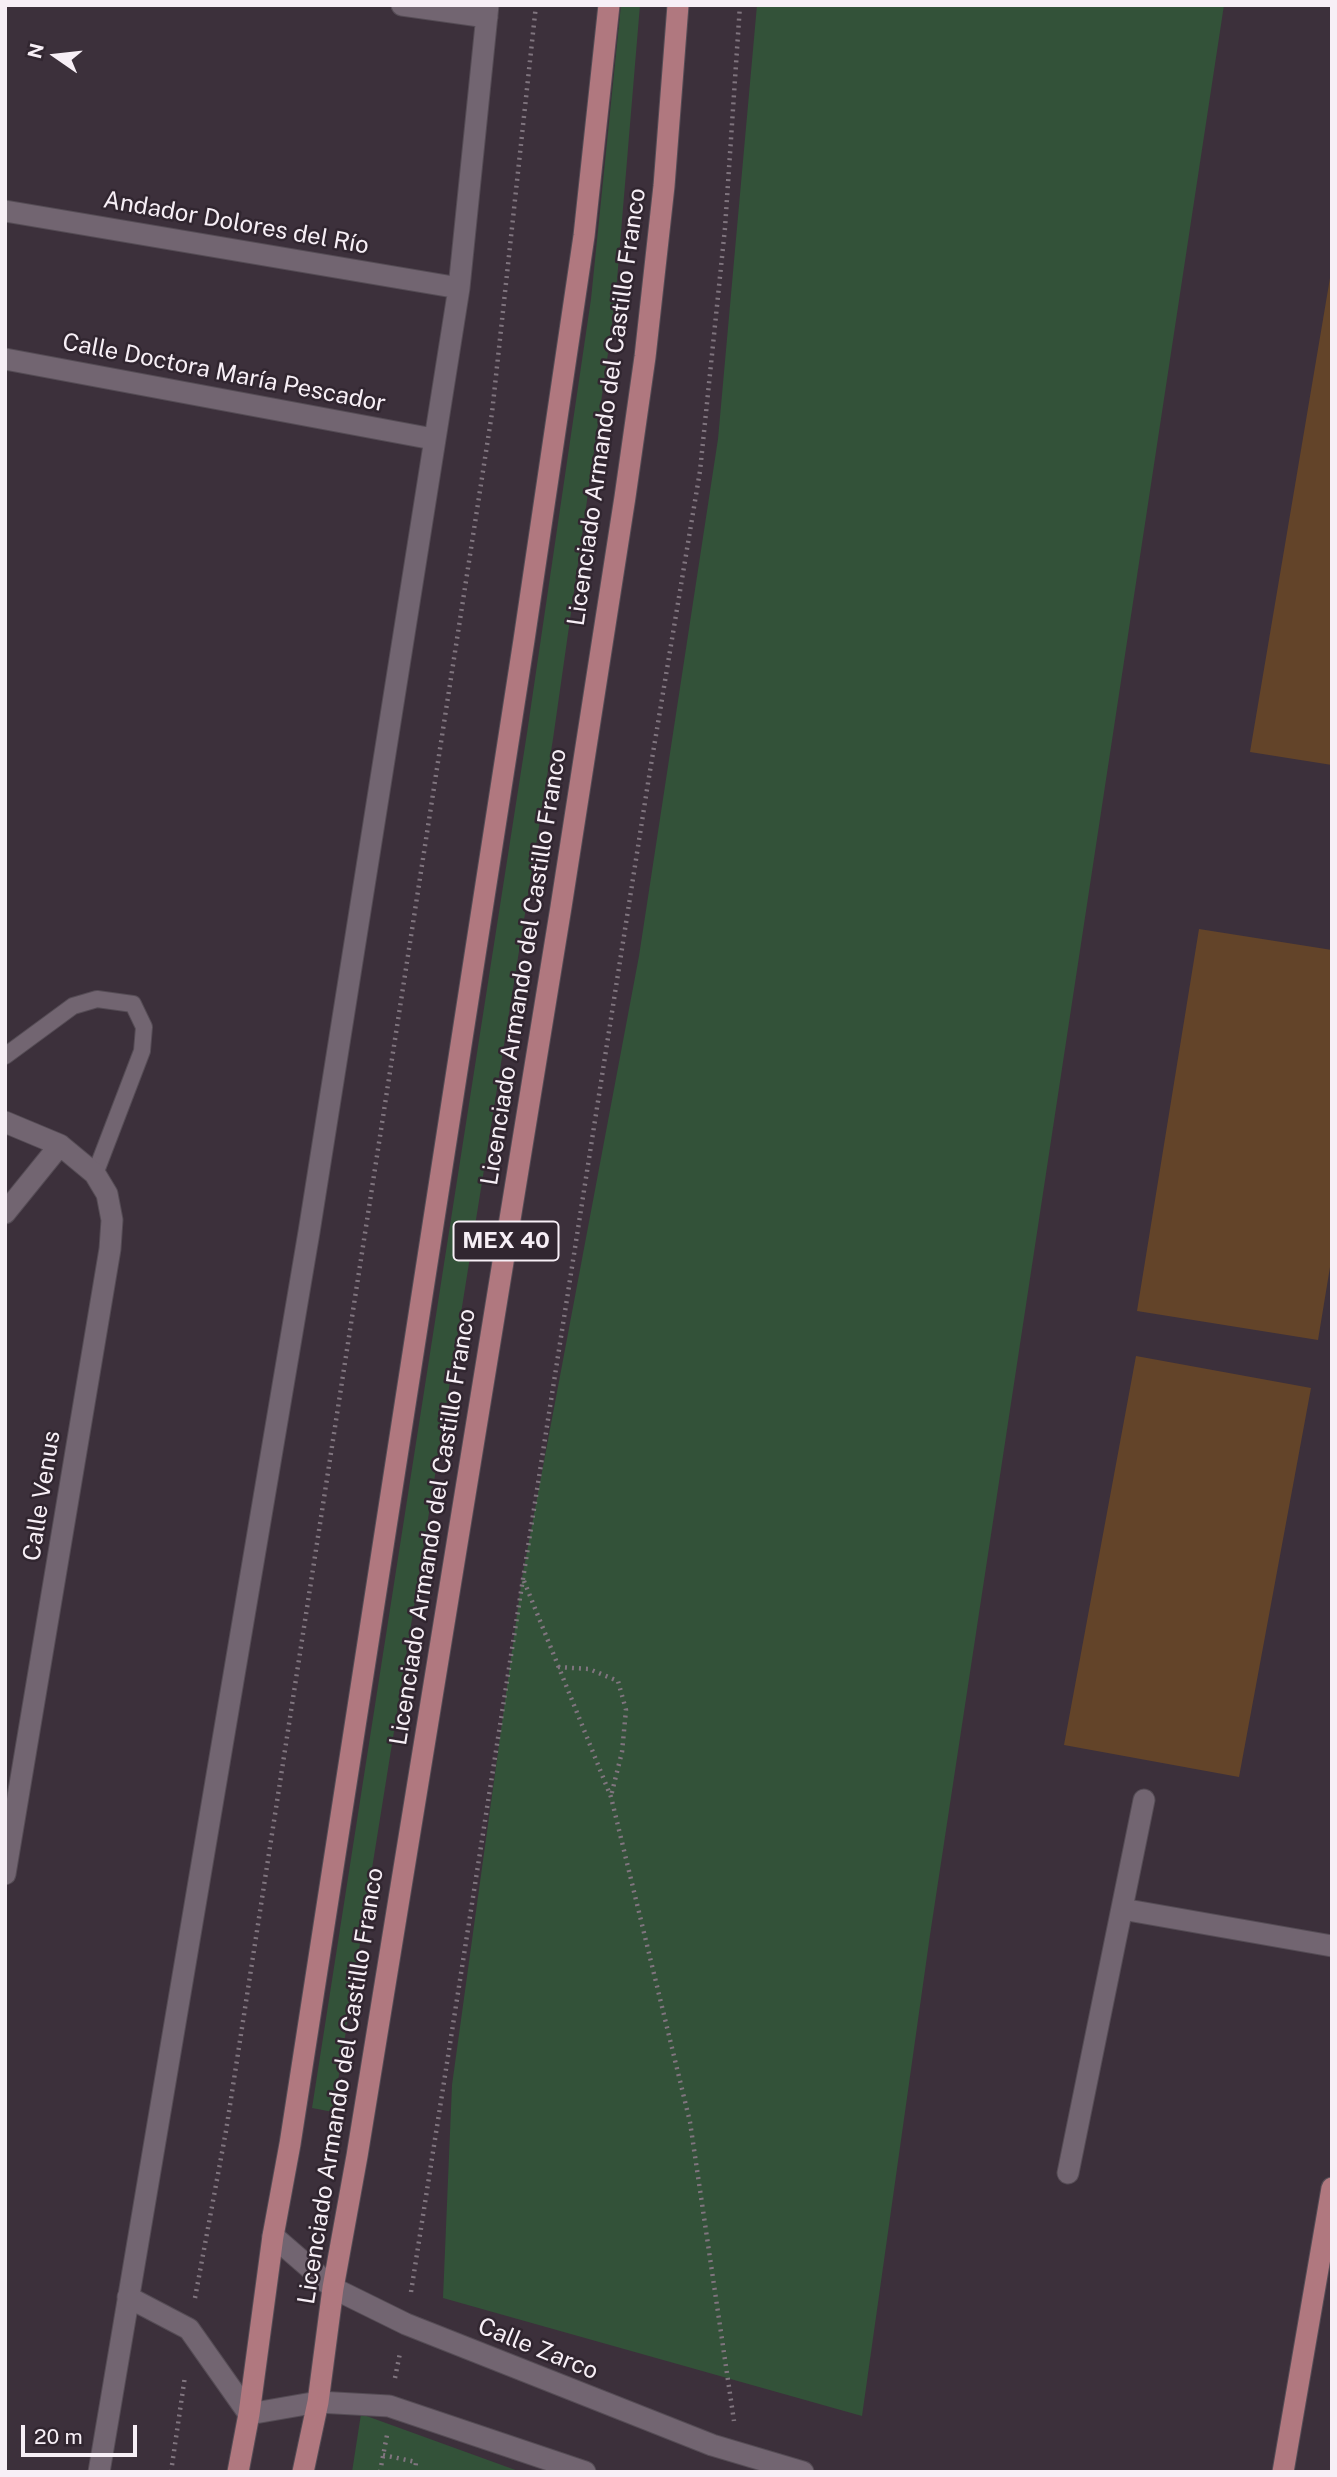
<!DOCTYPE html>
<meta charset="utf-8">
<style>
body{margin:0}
#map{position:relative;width:1337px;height:2477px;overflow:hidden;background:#3c303b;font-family:"Public Sans",sans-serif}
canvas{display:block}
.frame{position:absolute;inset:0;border:7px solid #f7eff6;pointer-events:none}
.north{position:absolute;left:21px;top:21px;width:70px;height:70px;-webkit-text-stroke:5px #312630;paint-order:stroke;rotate:284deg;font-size:19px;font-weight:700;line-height:28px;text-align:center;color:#f7eff6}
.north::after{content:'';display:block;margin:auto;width:24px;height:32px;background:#f7eff6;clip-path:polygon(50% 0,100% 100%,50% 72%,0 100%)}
.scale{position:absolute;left:21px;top:2425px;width:116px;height:32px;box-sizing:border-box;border:4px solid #f7eff6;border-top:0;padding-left:9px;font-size:21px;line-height:24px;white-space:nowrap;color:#f7eff6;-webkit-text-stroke:5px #312630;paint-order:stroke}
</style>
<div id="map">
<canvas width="1337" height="2477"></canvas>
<div class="frame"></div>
<div class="north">N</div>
<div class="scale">20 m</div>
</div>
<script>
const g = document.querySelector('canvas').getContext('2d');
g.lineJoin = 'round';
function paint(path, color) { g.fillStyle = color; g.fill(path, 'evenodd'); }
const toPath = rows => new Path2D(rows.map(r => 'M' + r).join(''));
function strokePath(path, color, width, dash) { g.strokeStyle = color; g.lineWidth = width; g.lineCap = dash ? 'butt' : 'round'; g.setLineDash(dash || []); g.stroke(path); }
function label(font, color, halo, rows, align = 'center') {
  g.font = font + ' "Public Sans",sans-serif'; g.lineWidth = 5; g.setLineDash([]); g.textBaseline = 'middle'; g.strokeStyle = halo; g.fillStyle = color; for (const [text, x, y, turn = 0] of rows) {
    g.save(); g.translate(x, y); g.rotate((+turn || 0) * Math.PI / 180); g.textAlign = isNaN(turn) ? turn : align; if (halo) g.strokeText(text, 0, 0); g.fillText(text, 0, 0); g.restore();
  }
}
paint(toPath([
 [621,5,640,5,615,304,553,739,333,2112,312,2108,527,733,591,299],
 [757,5,1224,5,930,1935,862,2416,443,2298,452,2085,522,1578,639,956,718,439],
 [361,2414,521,2472,352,2472]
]), '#335239');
paint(toPath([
 [1330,278,1332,279,1332,765,1250,752],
 [1199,929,1332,950,1332,1255,1318,1340,1137,1311],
 [1136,1356,1311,1388,1239,1777,1064,1745]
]), '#634429');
const lane = toPath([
 [5,1056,73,1006,97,999,133,1004,144,1027,142,1051,95,1174]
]);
const street = toPath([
 [402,5,487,17],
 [5,211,459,288],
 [5,359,433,439],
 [5,1122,60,1145,95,1174,107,1194,112,1220,110,1249,5,1874],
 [5,1213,60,1145],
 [1122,1909,1332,1946],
 [1068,2173,1144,1800],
 [273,2236,333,2288,406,2324,712,2445,803,2472],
 [128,2297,189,2329,249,2414,318,2402,389,2406,585,2472],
 [99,2472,309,1232,459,288,488,5]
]);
const primary = toPath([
 [238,2472,249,2414,273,2236,290,2144,524,640,584,236,609,5],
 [303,2472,318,2402,333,2288,357,2156,561,907,625,497,645,357,664,186,678,5],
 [1283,2472,1332,2188]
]);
strokePath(lane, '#554c55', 18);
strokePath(street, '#554c55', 23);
strokePath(primary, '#554c55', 23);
strokePath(toPath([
 [524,1581,611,1797,690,2122,734,2421],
 [558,1667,589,1669,618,1681,626,1710,622,1752,611,1796],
 [411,2292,648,783,700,471,725,228,740,5],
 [195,2298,226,2131,492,413,536,5],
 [395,2378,400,2353],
 [383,2455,416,2462,415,2472],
 [171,2472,185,2376],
 [380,2472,387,2435]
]), '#80757f', 4.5, [2, 5]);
strokePath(lane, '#726571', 16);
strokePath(street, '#726571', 21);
strokePath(primary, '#b0787f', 21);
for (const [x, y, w] of [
 [506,1241,105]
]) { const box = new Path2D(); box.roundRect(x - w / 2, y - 19.5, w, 39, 5); g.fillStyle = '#312630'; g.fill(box); strokePath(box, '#f7eff6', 2); }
label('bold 23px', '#f7eff6', null, [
 ["MEX 40",506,1241]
]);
label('24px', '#f7eff6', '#312630', [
 ["Andador Dolores del Río",236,223,10],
 ["Calle Doctora María Pescador",224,373,11],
 ["Licenciado Armando del Castillo Franco",607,407,-82],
 ["Licenciado Armando del Castillo Franco",524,967,-81],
 ["Calle Venus",42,1496,-81],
 ["Licenciado Armando del Castillo Franco",433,1527,-81],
 ["Licenciado Armando del Castillo Franco",341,2086,-81],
 ["Calle Zarco",538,2349,22]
]);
</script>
